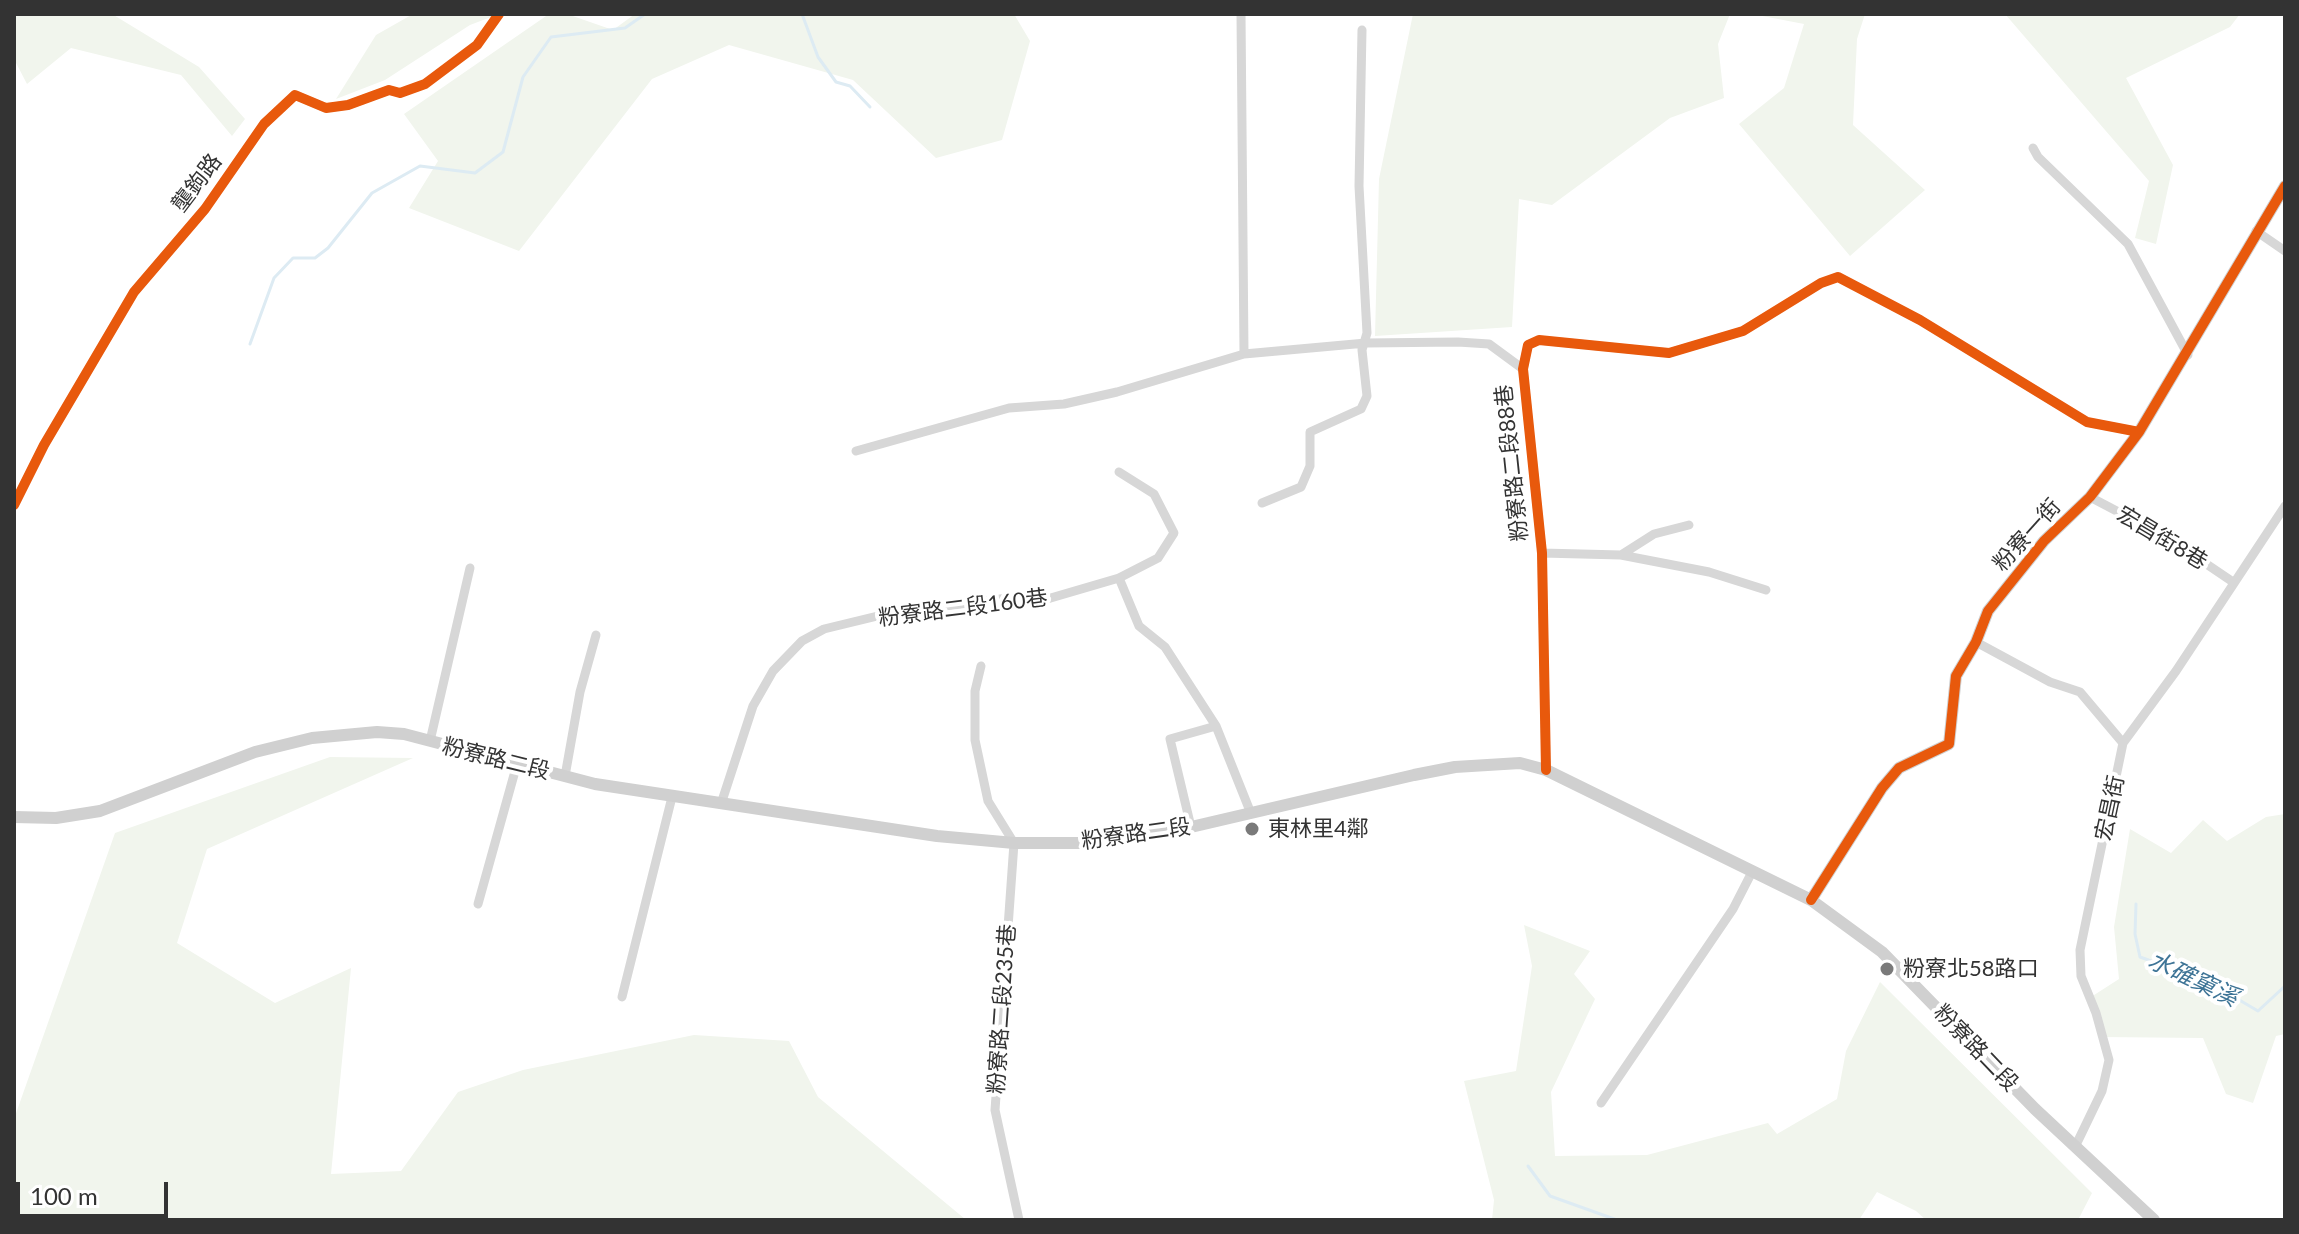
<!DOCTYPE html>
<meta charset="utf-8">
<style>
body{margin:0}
#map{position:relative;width:2299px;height:1234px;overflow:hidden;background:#fff;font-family:Lato,sans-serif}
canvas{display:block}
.frame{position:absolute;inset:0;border:16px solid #333;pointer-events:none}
.scale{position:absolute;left:16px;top:1182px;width:152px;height:36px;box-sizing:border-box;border:4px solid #333;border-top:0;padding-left:10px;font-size:24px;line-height:28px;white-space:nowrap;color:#333;-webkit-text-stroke:6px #fff;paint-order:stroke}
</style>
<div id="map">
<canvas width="2299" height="1234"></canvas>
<div class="frame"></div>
<div class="scale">100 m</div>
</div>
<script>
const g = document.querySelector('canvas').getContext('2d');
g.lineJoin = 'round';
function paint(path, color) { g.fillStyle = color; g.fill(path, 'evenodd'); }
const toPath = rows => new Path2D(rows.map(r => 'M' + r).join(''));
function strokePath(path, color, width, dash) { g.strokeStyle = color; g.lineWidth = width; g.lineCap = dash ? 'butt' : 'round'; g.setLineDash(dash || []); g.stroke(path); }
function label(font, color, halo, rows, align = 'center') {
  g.font = font + ' Lato,"Noto Sans TC",sans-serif'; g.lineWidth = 8; g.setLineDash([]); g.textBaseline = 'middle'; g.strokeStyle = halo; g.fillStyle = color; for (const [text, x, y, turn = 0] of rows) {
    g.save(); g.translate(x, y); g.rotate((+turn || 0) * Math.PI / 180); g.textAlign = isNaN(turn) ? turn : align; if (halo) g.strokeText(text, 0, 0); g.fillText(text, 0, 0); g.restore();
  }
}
paint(toPath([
 [14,14,112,14,199,67,245,119,232,136,181,75,71,48,27,84,14,59],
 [413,14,499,14,470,25,385,80,336,99,376,35],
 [549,14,567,14,613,30,635,14,1014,14,1030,41,1002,140,936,158,853,80,729,45,652,79,519,251,409,208,438,161,404,114],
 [1413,14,1730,14,1718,44,1724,98,1670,118,1552,205,1519,199,1512,327,1375,336,1379,179],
 [1752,14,1865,14,1857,39,1853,125,1925,190,1850,256,1739,124,1784,88,1804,24],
 [2005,14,2240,14,2230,27,2126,78,2173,165,2156,244,2135,238,2149,181],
 [330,757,413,758,207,849,177,943,275,1003,351,968,331,1174,401,1171,458,1092,523,1070,694,1035,789,1041,818,1097,965,1219,14,1220,14,1119,115,833],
 [2285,814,2285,1034,2276,1036,2253,1103,2226,1094,2203,1038,2100,1037,2091,997,2119,979,2114,927,2130,829,2171,853,2203,820,2227,841,2266,817],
 [1524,925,1590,951,1574,974,1595,999,1551,1092,1555,1156,1647,1155,1768,1123,1777,1134,1837,1099,1846,1051,1880,982,2092,1193,2078,1220,1926,1220,1916,1211,1877,1192,1859,1220,1492,1220,1494,1200,1464,1081,1516,1071,1532,966]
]), '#f1f5ed');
strokePath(toPath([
 [802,14,818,57,836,82,850,86,870,107],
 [250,344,274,278,293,258,315,258,328,248,372,193,420,166,475,173,503,152,523,77,551,37,625,28,645,14],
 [2136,904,2135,934,2140,957,2207,981,2258,1011,2285,986],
 [1528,1166,1550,1196,1617,1220]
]), '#ddebf3', 3);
strokePath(toPath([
 [1241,14,1244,354],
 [2033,148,2038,157,2128,244,2188,355],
 [2256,231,2285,251],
 [856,451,1009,408,1064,404,1117,392,1244,354,1366,343,1458,342,1489,344,1523,369],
 [2090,497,2168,538,2233,582],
 [1262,503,1301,487,1310,466,1310,432,1361,409,1367,396,1362,350,1367,333,1359,186,1362,30],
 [14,505,44,445,134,292,205,209,264,124,295,95,326,108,348,105,389,90,400,93,425,84,477,45,499,14],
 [1542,553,1621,555,1709,572,1766,590],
 [1621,555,1654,534,1689,525],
 [1119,578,1139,626,1165,647,1216,726,1170,739,1191,827],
 [1976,642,2050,682,2080,692,2123,743],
 [981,666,975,691,975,740,988,801,1014,843,995,1110,1019,1220],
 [1216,726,1250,811],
 [430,741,470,568],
 [1546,770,1542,553,1523,369,1528,345,1539,340,1669,353,1743,331,1821,283,1838,277,1920,320,2087,422,2139,432],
 [565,776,580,692,596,635],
 [721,804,753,706,773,671,802,641,824,629,890,613,1008,598,1037,602,1119,578,1158,558,1174,533,1154,494,1119,472],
 [478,904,517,764],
 [622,997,672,797],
 [1601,1103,1733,909,1752,872],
 [2075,1147,2102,1091,2109,1060,2096,1013,2081,976,2080,950,2123,743,2176,671,2285,506]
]), '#d7d7d7', 9);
strokePath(toPath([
 [14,817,56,818,100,811,255,752,312,738,377,732,404,734,595,784,937,836,1014,843,1089,843,1191,827,1414,775,1455,767,1520,763,1546,770,1811,900,1882,952,2035,1109,2154,1220],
 [1811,900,1882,788,1899,768,1949,744,1956,676,1976,642,1988,611,2044,541,2090,497,2139,432,2285,186]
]), '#d0d0d0', 12);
strokePath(toPath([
 [14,505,44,445,134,292,205,209,264,124,295,95,326,108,348,105,389,90,400,93,425,84,477,45,499,14],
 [1546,770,1542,553,1523,369,1528,345,1539,340,1669,353,1743,331,1821,283,1838,277,1920,320,2087,422,2139,432],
 [1811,900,1882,788,1899,768,1949,744,1956,676,1976,642,1988,611,2044,541,2090,497,2139,432,2285,186]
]), '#e8590c', 10);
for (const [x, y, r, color] of [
 [1252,829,8,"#7a7a7a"],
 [1887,969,8,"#7a7a7a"]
]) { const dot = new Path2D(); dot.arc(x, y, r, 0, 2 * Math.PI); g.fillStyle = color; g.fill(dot); strokePath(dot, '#fff', 3); }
label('22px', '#333', '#fff', [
 ["壟鉤路",197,183,-53],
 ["粉寮路二段88巷",1512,463,-96],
 ["粉寮一街",2027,535,-48],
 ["宏昌街8巷",2162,538,31],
 ["粉寮路二段160巷",963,608,-7],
 ["粉寮路二段",496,759,14],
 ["宏昌街",2110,808,-78],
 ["粉寮路二段",1136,834,-8],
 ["粉寮路二段235巷",1002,1009,-86],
 ["粉寮路二段",1976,1048,46]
]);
label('22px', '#333', '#fff', [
 ["東林里4鄰",1268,829],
 ["粉寮北58路口",1903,969]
], 'left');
label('italic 24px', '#3f7597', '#fff', [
 ["水確窠溪",2193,979,25]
]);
</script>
